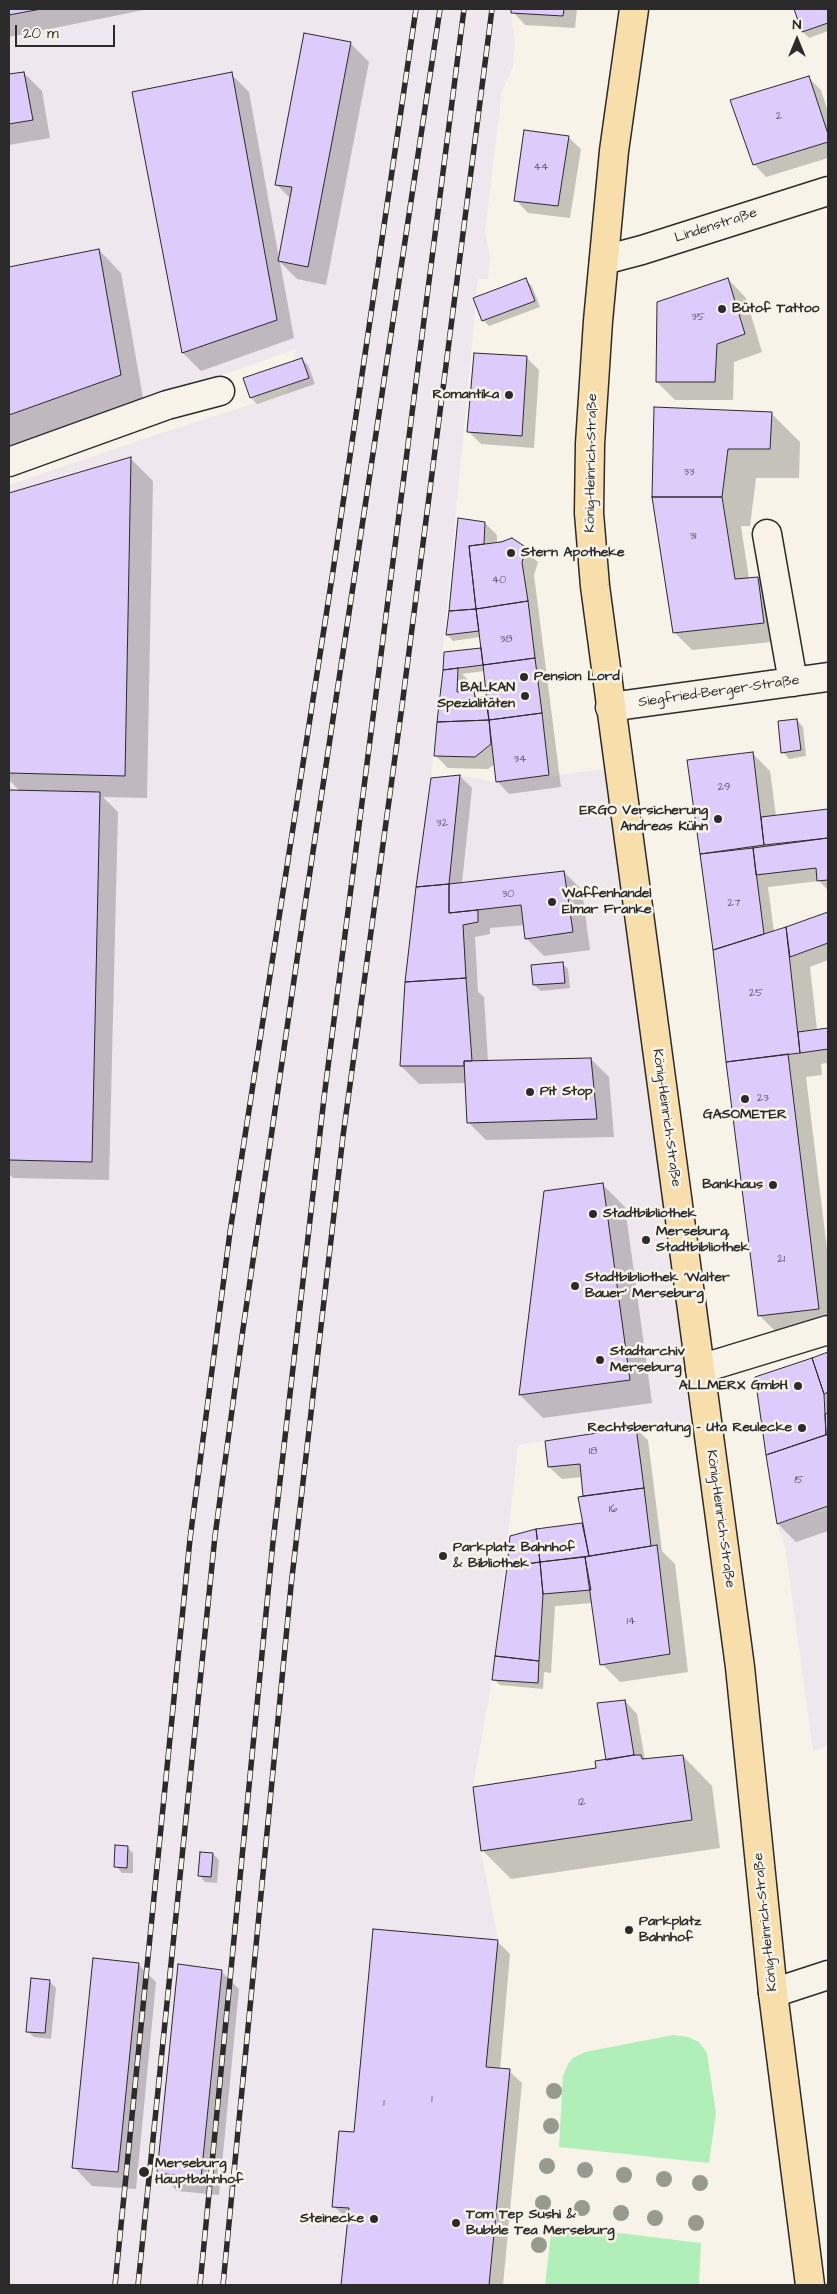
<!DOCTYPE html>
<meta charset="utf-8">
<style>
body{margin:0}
#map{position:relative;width:837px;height:2294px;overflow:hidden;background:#f7f3e8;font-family:"Architects Daughter",sans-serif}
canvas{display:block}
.frame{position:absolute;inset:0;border:10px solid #2b2b2b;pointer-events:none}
.north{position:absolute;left:772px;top:15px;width:50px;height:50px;-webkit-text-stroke:4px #f7f3e8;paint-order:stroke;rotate:0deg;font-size:14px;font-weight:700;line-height:20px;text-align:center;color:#2b2b2b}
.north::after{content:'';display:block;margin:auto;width:18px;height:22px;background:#2b2b2b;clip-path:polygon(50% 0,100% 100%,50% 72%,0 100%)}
.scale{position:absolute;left:15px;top:25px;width:100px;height:22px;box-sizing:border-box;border:2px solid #2b2b2b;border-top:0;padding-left:6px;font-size:15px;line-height:18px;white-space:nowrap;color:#2b2b2b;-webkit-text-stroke:4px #f7f3e8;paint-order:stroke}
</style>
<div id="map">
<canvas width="837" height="2294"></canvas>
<div class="frame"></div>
<div class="north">N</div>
<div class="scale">20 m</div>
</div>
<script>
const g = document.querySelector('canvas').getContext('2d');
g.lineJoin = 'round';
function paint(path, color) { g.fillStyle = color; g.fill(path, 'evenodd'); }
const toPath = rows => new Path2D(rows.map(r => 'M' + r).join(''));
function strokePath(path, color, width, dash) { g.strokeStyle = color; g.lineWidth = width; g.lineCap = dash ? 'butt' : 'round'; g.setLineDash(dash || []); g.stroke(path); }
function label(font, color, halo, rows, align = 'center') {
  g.font = font + ' "Architects Daughter",sans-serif'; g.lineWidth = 5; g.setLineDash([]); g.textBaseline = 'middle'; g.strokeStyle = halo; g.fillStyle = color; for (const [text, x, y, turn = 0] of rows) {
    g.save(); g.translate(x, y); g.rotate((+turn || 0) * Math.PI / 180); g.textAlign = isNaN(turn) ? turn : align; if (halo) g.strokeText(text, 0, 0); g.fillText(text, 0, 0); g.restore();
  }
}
paint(toPath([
 [9,9,511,9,515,43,513,67,502,91,485,232,490,257,488,279,478,279,431,778,460,775,496,782,607,769,691,1424,636,1427,518,1445,492,1680,473,1787,481,1851,498,1940,487,2067,510,2069,489,2285,9,2285,9,485,158,434,287,393,296,349,9,451],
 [828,1510,828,1746,813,1751,785,1546,777,1524]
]), '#efe7ee');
paint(toPath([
 [673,2035,688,2037,699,2042,707,2053,716,2113,709,2163,559,2147,563,2076,568,2064,573,2058,585,2052],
 [552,2225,701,2243,699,2284,545,2285]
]), '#b0f0b8');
paint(toPath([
 [9,9,149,9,9,37],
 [513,9,577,9,575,28,525,25,513,12],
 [795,9,828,9,828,31,809,38,803,32],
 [350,43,369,62,326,285,297,279,280,262,294,338,201,371,183,353,231,74,249,92,279,258,291,199,276,184],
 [24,73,42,91,50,138,9,145,9,76],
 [808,77,821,90,828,112,828,158,766,177,754,164],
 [568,137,581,149,570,218,528,213,516,200],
 [99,250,121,273,143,398,9,446,9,268],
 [728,279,746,298,762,352,734,362,733,400,675,400,657,382],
 [526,280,532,286,540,307,489,326,483,320],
 [527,358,539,370,534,448,481,444,468,431],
 [302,359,308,365,315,384,257,404,251,398],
 [771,413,800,442,799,478,756,478,750,526,741,526,749,579,757,579,775,597,782,641,692,650,674,632,653,497],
 [131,459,153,481,147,798,103,797,118,812,109,1180,13,1178,9,1174,9,792,21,792,9,780,9,495],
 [459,520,485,523,497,535,497,542,512,539,538,562,534,575,561,787,509,794,497,781,495,764,488,769,448,768,435,755,444,670,482,650,480,637,453,641,447,635],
 [484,671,487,698,479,698,473,693,470,693,470,682,462,674],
 [797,720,803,727,806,756,789,759,783,752],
 [752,753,770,771,776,816,828,810,828,890,819,881,768,887,774,932,828,913,828,960,810,967,817,1030,828,1029,828,1063,821,1064,822,1075,806,1077,828,1257,828,1327,777,1333,759,1315,689,761],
 [460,776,472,788,462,883,564,872,582,890,590,950,544,956,526,938,525,925,490,928,490,934,475,937,478,992,484,997,488,1061,591,1059,609,1077,614,1137,486,1140,468,1122,466,1083,419,1084,401,1066],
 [562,963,568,969,570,988,541,991,534,985],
 [602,1184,625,1207,652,1403,543,1418,520,1395,545,1192],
 [828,1354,828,1531,796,1542,778,1524,756,1378],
 [635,1428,648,1440,662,1551,675,1564,688,1672,620,1682,602,1664,593,1603,555,1606,551,1673,544,1672,543,1689,500,1685,493,1679,536,1531,583,1524,583,1477,562,1479,549,1467],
 [625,1701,637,1714,645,1760,683,1756,712,1786,720,1848,511,1879,482,1850,607,1761],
 [127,1847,133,1853,133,1873,122,1873,116,1866],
 [213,1854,219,1860,217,1883,205,1882,199,1875],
 [498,1942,510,1954,500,2070,509,2071,522,2083,503,2285,343,2285,349,2219,333,2206,355,2133],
 [138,1964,156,1982,136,2189,92,2186,74,2167],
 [221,1971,239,1989,219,2195,177,2191,159,2173],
 [50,1982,56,1988,51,2039,34,2037,27,2031]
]), '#0003');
const building = toPath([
 [9,9,41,9,9,15,9,9],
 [511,9,564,9,563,16,511,13,511,9],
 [794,9,828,9,828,23,802,32,794,9],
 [304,33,351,42,308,267,278,261,292,187,275,185,304,33],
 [24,72,33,120,9,124,9,74,24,72],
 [232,72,277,320,182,353,132,92,232,72],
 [809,76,828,134,828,142,753,165,730,100,809,76],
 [524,130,569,136,558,206,514,201,524,130],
 [99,249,121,375,9,415,9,267,99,249],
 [526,278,535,301,482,321,473,298,526,278],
 [728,278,745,334,717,344,715,382,656,382,657,302,728,278],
 [474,353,527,356,522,436,467,432,474,353],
 [302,358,309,378,250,398,243,378,302,358],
 [654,407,772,412,770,449,728,449,722,497,652,497,654,407],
 [131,457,125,776,9,773,9,493,131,457],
 [652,497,722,497,735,579,758,577,764,623,673,633,652,497],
 [458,518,485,522,484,544,469,546,476,609,449,611,458,518],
 [512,538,527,548,522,562,528,601,476,609,469,546,501,542,512,538],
 [528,601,535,658,483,665,476,609,528,601],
 [476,609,479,631,446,635,449,611,476,609],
 [481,648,483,665,443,670,444,652,481,648],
 [535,658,542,713,489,720,483,665,535,658],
 [458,668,457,692,474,691,475,697,485,697,489,720,437,722,443,670,458,668],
 [542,713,549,775,496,782,489,720,542,713],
 [797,719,801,750,781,753,778,721,797,719],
 [489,720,491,744,475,757,434,756,437,722,489,720],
 [753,752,764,845,700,854,687,760,753,752],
 [460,775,449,884,416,887,431,778,460,775],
 [9,790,100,792,92,1162,9,1160,9,790],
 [828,809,828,838,764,845,761,817,828,809],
 [828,838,828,880,817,881,816,868,756,875,753,848,828,838],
 [753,848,764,934,713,950,700,854,753,848],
 [564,871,573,932,525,939,521,905,449,913,449,884,564,871],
 [449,884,449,913,478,910,478,922,463,925,466,978,405,982,416,887,449,884],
 [828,912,828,943,790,957,786,927,828,912],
 [786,927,800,1053,726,1062,713,950,786,927],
 [563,962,565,983,533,985,531,965,563,962],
 [466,978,472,1061,464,1061,464,1066,400,1066,405,982,466,978],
 [828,1028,828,1049,800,1053,798,1032,828,1028],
 [788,1054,819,1309,758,1316,726,1062,788,1054],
 [591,1058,597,1119,467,1123,464,1061,591,1058],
 [603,1183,630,1380,519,1395,544,1191,603,1183],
 [828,1352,828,1392,824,1394,812,1358,828,1352],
 [812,1358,824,1394,826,1435,766,1455,755,1377,812,1358],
 [828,1413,828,1434,826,1435,825,1414,828,1413],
 [636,1427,644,1488,583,1496,580,1464,548,1467,545,1441,636,1427],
 [828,1434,828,1506,777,1524,766,1455,828,1434],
 [644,1488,651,1546,589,1556,578,1497,644,1488],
 [582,1523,589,1556,540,1562,536,1529,582,1523],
 [536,1529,540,1562,507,1567,510,1536,536,1529],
 [657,1545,670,1654,600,1665,585,1557,657,1545],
 [585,1557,591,1590,543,1594,540,1562,585,1557],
 [540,1562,543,1594,539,1661,495,1656,507,1567,540,1562],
 [495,1656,539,1661,538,1683,492,1680,495,1656],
 [625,1700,634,1755,606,1760,597,1703,625,1700],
 [634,1755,641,1755,642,1759,683,1755,692,1820,481,1851,473,1787,596,1768,595,1761,634,1755],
 [115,1845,128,1846,127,1868,114,1867,115,1845],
 [200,1852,213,1853,211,1877,198,1876,200,1852],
 [373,1929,498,1940,486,2067,510,2069,489,2285,341,2285,349,2208,332,2207,339,2131,354,2132,373,1929],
 [93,1958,139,1963,118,2172,72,2168,93,1958],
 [178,1964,222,1970,201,2178,157,2173,178,1964],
 [31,1978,50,1980,45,2033,26,2032,31,1978]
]);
paint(building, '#ddcbfc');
strokePath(building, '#2b2b2b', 1);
const minor = toPath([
 [604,260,642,250,828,191],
 [9,462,167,405,220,391],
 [767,534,793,682],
 [610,707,828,677],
 [700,1369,828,1330],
 [773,1993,828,1975]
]);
const major = toPath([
 [634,9,614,151,598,321,590,444,589,513,595,586,740,1667,773,1993,810,2285]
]);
strokePath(minor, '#2b2b2b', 31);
strokePath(major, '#2b2b2b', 31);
strokePath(minor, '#f7f3e8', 28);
strokePath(major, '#f8deab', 28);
const rail = toPath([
 [115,2285,190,1539,230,1232,333,571,416,9],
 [138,2285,215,1536,243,1329,306,898,440,9],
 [200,2285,273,1542,324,1098,464,9],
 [223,2285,291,1586,343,1136,402,706,492,9]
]);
strokePath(rail, '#2b2b2b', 5.5);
strokePath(rail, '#f7f3e8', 4, [11]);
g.fillStyle = '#969a8f';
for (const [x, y] of [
 [554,2091],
 [551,2126],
 [547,2166],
 [585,2170],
 [624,2175],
 [664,2179],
 [700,2183],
 [543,2203],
 [582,2208],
 [621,2213],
 [655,2218],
 [696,2223],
 [539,2245]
]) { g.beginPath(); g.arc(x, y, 8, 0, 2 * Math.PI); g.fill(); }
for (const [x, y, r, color] of [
 [722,309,5,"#2b2b2b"],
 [509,395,5,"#2b2b2b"],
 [511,553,5,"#2b2b2b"],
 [524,677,5,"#2b2b2b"],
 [525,696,5,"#2b2b2b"],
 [718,819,5,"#2b2b2b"],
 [552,902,5,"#2b2b2b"],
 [530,1092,5,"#2b2b2b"],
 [745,1099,5,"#2b2b2b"],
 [773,1185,5,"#2b2b2b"],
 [593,1214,5,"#2b2b2b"],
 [646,1240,5,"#2b2b2b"],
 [575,1286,5,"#2b2b2b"],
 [600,1360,5,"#2b2b2b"],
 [798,1386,5,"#2b2b2b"],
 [802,1428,5,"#2b2b2b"],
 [443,1556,5,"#2b2b2b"],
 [629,1930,5,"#2b2b2b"],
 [144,2172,6,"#2b2b2b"],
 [374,2219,5,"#2b2b2b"],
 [456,2223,5,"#2b2b2b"]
]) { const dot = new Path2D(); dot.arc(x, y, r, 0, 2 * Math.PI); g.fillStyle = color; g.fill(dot); strokePath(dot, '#f7f3e8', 2); }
label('11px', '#58535f', null, [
 ["2",779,117],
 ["44",541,168],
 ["35",698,318],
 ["33",689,473],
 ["31",693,537],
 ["40",499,581],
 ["38",506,640],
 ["34",520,760],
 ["29",724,788],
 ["32",442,824],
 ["30",508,895],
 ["27",734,904],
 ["25",756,994],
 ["23",763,1099],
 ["21",781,1260],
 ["18",593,1452],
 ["15",799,1481],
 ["16",613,1510],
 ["14",631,1622],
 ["12",582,1803],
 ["1",432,2100],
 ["1",384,2104]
]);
label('14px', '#2b2b2b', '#f7f3e8', [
 ["Lindenstraße",716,226,-18],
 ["König-Heinrich-Straße",592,463,-89],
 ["Siegfried-Berger-Straße",719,692,-8],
 ["König-Heinrich-Straße",666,1118,82],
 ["König-Heinrich-Straße",720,1519,82],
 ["König-Heinrich-Straße",766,1922,-96]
]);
label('bold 14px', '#2b2b2b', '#f7f3e8', [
 ["Bütof Tattoo",732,309],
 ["Romantika",499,395,"right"],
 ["Stern Apotheke",521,553],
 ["Pension Lord",534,677],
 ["BALKAN",515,688,"right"],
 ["Spezialitäten",515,704,"right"],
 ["ERGO Versicherung",708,811,"right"],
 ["Andreas Kühn",708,827,"right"],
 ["Waffenhandel",562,894],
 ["Elmar Franke",562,910],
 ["Pit Stop",540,1092],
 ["GASOMETER",745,1115,"center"],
 ["Bankhaus",763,1185,"right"],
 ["Stadtbibliothek",603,1214],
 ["Merseburg,",656,1232],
 ["Stadtbibliothek",656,1248],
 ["Stadtbibliothek 'Walter",585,1278],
 ["Bauer' Merseburg",585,1294],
 ["Stadtarchiv",610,1352],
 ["Merseburg",610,1368],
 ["ALLMERX GmbH",788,1386,"right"],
 ["Rechtsberatung - Uta Reulecke",792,1428,"right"],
 ["Parkplatz Bahnhof",453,1548],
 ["& Bibliothek",453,1564],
 ["Parkplatz",639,1922],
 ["Bahnhof",639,1938],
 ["Merseburg",155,2164],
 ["Hauptbahnhof",155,2180],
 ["Tom Tep Sushi &",466,2215],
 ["Bubble Tea Merseburg",466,2231],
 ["Steinecke",364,2219,"right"]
], 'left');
</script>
